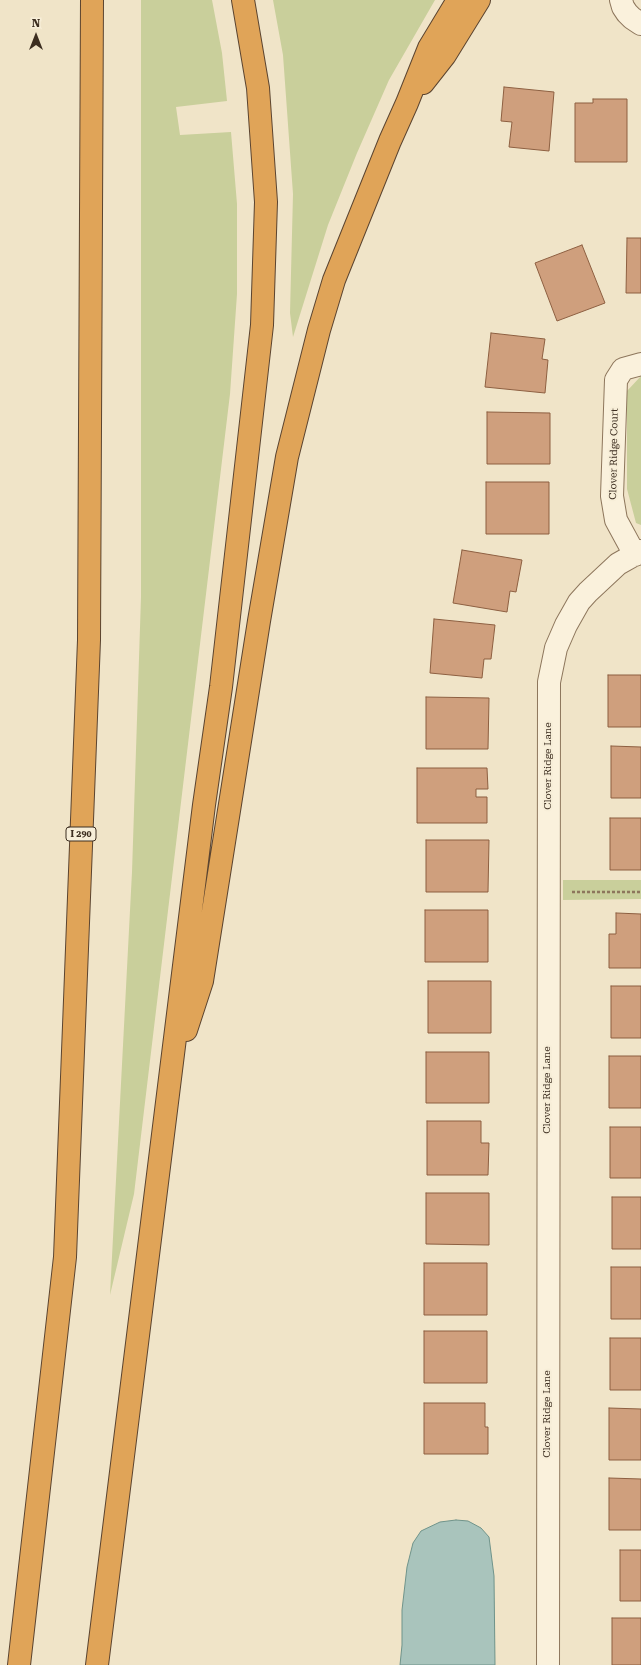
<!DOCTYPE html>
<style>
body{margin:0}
#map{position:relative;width:641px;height:1665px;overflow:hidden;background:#f0e4c8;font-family:"Roboto Serif",serif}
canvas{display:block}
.north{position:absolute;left:16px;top:16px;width:40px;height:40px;-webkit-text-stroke:3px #f7eed8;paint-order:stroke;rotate:0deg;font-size:11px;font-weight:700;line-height:16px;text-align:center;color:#3d2e20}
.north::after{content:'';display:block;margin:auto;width:14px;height:18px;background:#3d2e20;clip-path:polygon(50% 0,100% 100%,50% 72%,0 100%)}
</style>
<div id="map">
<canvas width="641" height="1665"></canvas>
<div class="north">N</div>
</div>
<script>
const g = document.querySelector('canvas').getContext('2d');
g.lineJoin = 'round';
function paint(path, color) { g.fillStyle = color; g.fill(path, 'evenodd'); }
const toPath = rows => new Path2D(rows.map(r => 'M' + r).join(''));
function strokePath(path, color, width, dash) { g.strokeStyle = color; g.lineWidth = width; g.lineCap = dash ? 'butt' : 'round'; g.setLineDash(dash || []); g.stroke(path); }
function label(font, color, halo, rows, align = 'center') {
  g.font = font + ' "Roboto Serif",serif'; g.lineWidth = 4; g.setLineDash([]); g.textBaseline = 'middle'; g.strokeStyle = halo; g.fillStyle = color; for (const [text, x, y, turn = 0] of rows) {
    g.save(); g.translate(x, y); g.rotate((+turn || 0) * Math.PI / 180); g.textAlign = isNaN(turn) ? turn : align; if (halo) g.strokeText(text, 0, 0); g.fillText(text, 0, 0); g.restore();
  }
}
paint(toPath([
 [141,0,212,0,222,53,227,101,176,107,180,135,231,132,237,204,237,294,230,394,134,1194,110,1295,132,872,141,597],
 [273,0,435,0,389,80,357,153,328,225,293,337,290,313,293,194,283,55],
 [641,376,641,525,636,523,627,489,627,391],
 [563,880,641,880,641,899,563,900]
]), '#c9cf9b');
const water = toPath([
 [456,1520,468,1521,481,1528,489,1537,494,1576,495,1665,400,1665,402,1645,402,1610,407,1567,413,1543,421,1531,440,1522,456,1520]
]);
paint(water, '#a9c4bc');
strokePath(water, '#6f938a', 1);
const building = toPath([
 [504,87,554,92,549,151,509,147,512,122,501,121,504,87],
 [593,99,627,99,627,162,575,162,575,103,593,103,593,99],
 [627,238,641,238,641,293,626,293,627,238],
 [582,245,605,303,557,321,535,263,582,245],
 [491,333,545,339,542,359,548,360,545,393,485,387,491,333],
 [487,412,550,413,550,464,487,464,487,412],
 [486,482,549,482,549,534,486,534,486,482],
 [462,550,522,560,516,592,510,591,507,612,453,603,462,550],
 [434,619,495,625,491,659,484,659,482,678,430,673,434,619],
 [608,675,641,675,641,727,608,727,608,675],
 [426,697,489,698,488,749,426,749,426,697],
 [611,746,641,747,641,798,611,798,611,746],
 [417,768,487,768,488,789,476,789,476,797,487,797,487,823,417,823,417,768],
 [610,818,641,818,641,870,610,870,610,818],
 [426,840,489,840,488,892,426,892,426,840],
 [425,910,488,910,488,962,425,962,425,910],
 [616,913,641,914,641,968,609,968,609,934,616,934,616,913],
 [428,981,491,981,491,1033,428,1033,428,981],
 [611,986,641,986,641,1038,611,1038,611,986],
 [426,1052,489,1052,489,1103,426,1103,426,1052],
 [609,1056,641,1056,641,1108,609,1108,609,1056],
 [427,1121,481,1121,481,1143,489,1143,488,1175,427,1175,427,1121],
 [610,1127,641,1127,641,1178,610,1178,610,1127],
 [426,1193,489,1193,489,1245,426,1244,426,1193],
 [612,1197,641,1197,641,1249,612,1249,612,1197],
 [424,1263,487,1263,487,1315,424,1315,424,1263],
 [611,1267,641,1267,641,1319,611,1319,611,1267],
 [424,1331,487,1331,487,1383,424,1383,424,1331],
 [610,1338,641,1338,641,1390,610,1390,610,1338],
 [424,1403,485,1403,485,1427,488,1427,488,1454,424,1454,424,1403],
 [609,1408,641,1409,641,1460,609,1460,609,1408],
 [609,1478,641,1479,641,1530,609,1530,609,1478],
 [620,1550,641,1550,641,1601,620,1601,620,1550],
 [612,1618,641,1618,641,1665,612,1665,612,1618]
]);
paint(building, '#cf9f7d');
strokePath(building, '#8d5f41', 1);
const minor = toPath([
 [621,0,623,7,627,13,632,18,641,24],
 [635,555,616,520,612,496,616,380,623,369,641,364],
 [548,1665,549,682,556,648,566,625,579,602,588,592,618,564,641,551]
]);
const highway = toPath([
 [423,83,445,55,479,0],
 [186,1030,202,981,259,621,287,457,319,330,334,280,390,141,407,103,429,48,458,0],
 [19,1665,65,1257,89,640,92,0],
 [97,1665,204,805,221,687,262,325,266,202,258,88,243,0]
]);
strokePath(minor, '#8d765c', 24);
strokePath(highway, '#5b4430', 24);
strokePath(toPath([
 [572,892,641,892]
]), '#8d765c', 2.5, [3, 2]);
strokePath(minor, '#faf1dc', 22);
strokePath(highway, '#e0a458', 22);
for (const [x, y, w] of [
 [81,834,30]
]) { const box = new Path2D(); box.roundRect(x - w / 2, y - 7, w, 14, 3); g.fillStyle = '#f7eed8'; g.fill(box); strokePath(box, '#3d2e20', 1); }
label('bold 9px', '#3d2e20', null, [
 ["I 290",81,834]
]);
label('10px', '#3d2e20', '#f7eed8', [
 ["Clover Ridge Court",614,454,-89],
 ["Clover Ridge Lane",548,766,-90],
 ["Clover Ridge Lane",547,1090,-90],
 ["Clover Ridge Lane",547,1414,-90]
]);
</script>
